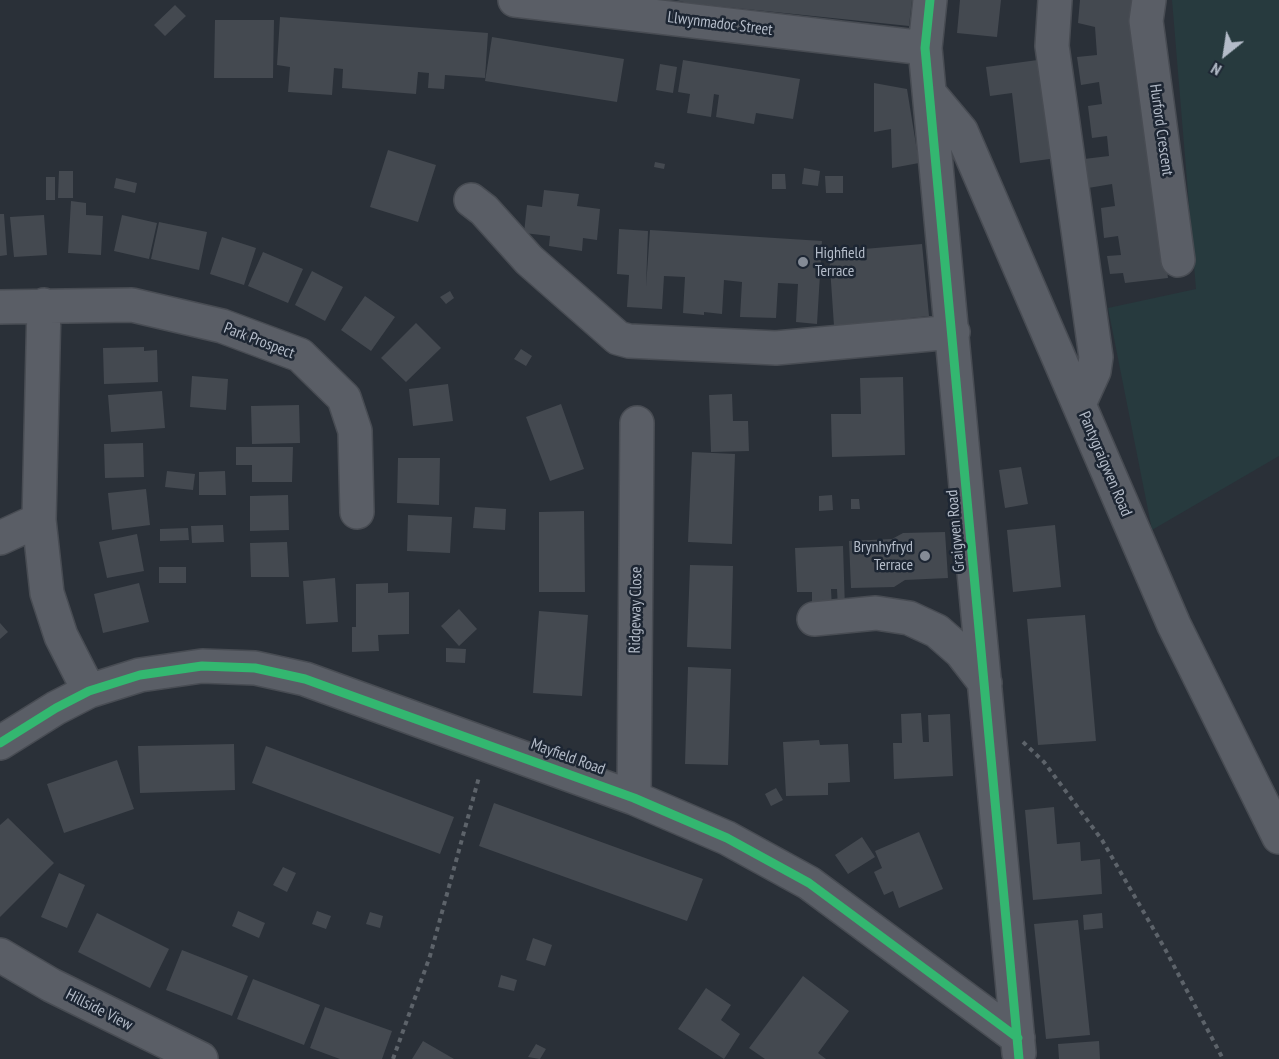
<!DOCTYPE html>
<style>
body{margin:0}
#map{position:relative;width:1279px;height:1059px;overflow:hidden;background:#2a3038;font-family:"PT Sans Narrow",sans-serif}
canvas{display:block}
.north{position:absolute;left:1195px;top:24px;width:60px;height:60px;-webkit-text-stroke:4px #1d2633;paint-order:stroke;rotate:210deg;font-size:16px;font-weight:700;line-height:24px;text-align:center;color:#b4bcc9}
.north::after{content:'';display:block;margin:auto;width:21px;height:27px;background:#b4bcc9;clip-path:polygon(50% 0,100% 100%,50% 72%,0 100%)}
</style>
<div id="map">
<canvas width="1279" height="1059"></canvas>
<div class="north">N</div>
</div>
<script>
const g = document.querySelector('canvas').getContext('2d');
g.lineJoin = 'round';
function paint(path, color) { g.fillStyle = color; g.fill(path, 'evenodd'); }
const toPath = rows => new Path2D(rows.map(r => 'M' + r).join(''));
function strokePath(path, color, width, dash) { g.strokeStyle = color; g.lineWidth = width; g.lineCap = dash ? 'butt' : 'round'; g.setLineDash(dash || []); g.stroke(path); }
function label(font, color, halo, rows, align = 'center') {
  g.font = font + ' "PT Sans Narrow",sans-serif'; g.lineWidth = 5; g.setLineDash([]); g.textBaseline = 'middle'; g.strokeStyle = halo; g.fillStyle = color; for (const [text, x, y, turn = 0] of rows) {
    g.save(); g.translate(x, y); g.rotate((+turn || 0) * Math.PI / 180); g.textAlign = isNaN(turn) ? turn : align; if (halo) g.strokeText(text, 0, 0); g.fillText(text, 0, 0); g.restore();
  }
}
paint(toPath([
 [1172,0,1279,0,1279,456,1152,530,1108,308,1196,289]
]), '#273a3e');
paint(toPath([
 [676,0,912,0,909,26,688,3],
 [960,0,1001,0,997,37,957,33],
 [1080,0,1139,0,1147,113,1168,278,1125,283,1123,273,1110,274,1107,256,1121,255,1118,236,1104,238,1101,208,1115,206,1112,184,1088,188,1084,159,1109,156,1107,136,1092,138,1088,106,1102,104,1099,82,1081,85,1077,57,1097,55,1095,27,1078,23],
 [175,5,186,16,165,36,154,25],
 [280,17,488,33,485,78,445,75,444,89,428,88,429,73,418,72,416,94,342,88,343,69,334,68,332,95,288,92,290,67,277,65],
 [215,20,274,20,273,78,214,78],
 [492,37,624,59,617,102,485,81],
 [1045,59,1057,158,1020,163,1012,93,990,96,986,67],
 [683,60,800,79,793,119,756,113,754,124,716,117,719,95,714,94,711,117,687,113,690,94,678,92],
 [660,64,677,67,673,93,656,90],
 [874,83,907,89,919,163,892,168,891,129,874,132],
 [388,150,436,165,418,222,370,207],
 [655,162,665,164,664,169,654,167],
 [804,168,820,171,818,186,802,184],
 [59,171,73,171,73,198,58,198],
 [772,174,785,174,786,189,772,189],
 [825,176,843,176,843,193,826,193],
 [46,177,55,177,55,200,46,200],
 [116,178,137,183,135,193,114,188],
 [544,190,579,194,577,206,600,209,597,240,583,238,582,251,549,246,550,236,524,233,527,205,542,207],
 [71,201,86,203,86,215,103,216,101,255,68,253],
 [0,214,4,214,7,255,0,256],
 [44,215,47,255,14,257,10,217],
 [122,215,157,223,149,259,114,251],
 [159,222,207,232,199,270,151,259],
 [619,229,648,231,646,287,650,230,822,241,817,324,796,322,798,284,778,283,776,318,740,317,742,282,724,280,722,314,704,312,704,315,683,313,685,277,664,276,662,309,627,307,629,275,617,274],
 [222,237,256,248,244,285,210,274],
 [922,244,929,316,834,326,829,252],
 [263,252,303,269,288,303,248,286],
 [312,271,343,287,325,321,295,305],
 [450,291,454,298,446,304,440,297],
 [365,296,395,317,371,351,341,330],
 [416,323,441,348,406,382,381,358],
 [144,347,144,351,157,350,158,382,104,384,103,348],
 [521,349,532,356,526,366,514,359],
 [192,376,228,379,226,410,190,407],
 [903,377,905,455,832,457,831,414,861,414,860,378],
 [448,384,453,421,413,426,409,389],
 [162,391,165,428,111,432,108,395],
 [732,394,733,421,748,421,749,451,711,452,709,395],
 [561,404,584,469,550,481,526,417],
 [299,405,300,443,252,444,251,406],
 [143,443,144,477,105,478,104,444],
 [236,447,293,447,292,482,252,482,252,465,236,465],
 [692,452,735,454,732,544,688,542],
 [398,458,440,458,439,505,397,503],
 [1021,467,1028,504,1005,508,999,470],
 [167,471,195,474,193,490,165,487],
 [225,471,226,495,199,495,199,472],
 [146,489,150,525,112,530,108,493],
 [288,495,289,530,250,531,250,496],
 [832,495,833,510,819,511,819,496],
 [851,499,859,499,860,509,851,509],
 [475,507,506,509,505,530,473,528],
 [584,511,585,592,539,592,539,512],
 [408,515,452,517,450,553,407,551],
 [223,525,224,542,192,543,191,526],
 [1055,525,1061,587,1013,592,1007,530],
 [188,528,189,540,160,541,160,529],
 [945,532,948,578,905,580,894,587,851,588,849,541,892,539,903,533],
 [137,534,144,571,107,578,99,542],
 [287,542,289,577,251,577,250,543],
 [843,546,845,609,838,609,837,589,831,589,832,609,812,610,812,592,797,592,795,548],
 [690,565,733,566,731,649,687,647],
 [159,567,186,567,186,583,159,583],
 [335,578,338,622,306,624,303,581],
 [139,583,149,622,103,633,94,594],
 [388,583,388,593,409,592,409,634,378,635,379,651,352,652,352,627,356,627,356,584],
 [459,609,477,629,459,646,441,626],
 [539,611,588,615,582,696,533,693],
 [1085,615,1096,741,1038,745,1027,619],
 [0,623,8,632,0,639],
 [446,648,466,649,465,663,446,662],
 [688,667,731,669,728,765,685,764],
 [921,713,923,742,929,742,928,715,950,714,953,776,894,779,893,743,902,743,901,714],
 [819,740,820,745,848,744,850,782,828,783,828,795,786,796,783,742],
 [234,744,235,790,140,793,138,746],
 [266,746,454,817,440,854,252,783],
 [117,760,134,809,64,833,47,784],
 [776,788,783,800,771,806,765,794],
 [494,803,703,879,687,921,479,846],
 [1054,807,1057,844,1080,842,1081,861,1100,859,1102,894,1033,900,1025,810],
 [8,818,54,863,0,917,0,825],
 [919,832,943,889,899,908,893,891,884,895,874,872,882,868,875,851],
 [862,837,875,857,848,874,835,855],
 [283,867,296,873,287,892,273,885],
 [59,873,85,885,67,928,41,917],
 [238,911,265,923,259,938,232,926],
 [317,911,331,916,326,929,312,924],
 [370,912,383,916,380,928,366,924],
 [97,913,169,949,150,988,78,952],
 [1102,913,1103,928,1084,930,1083,915],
 [1078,920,1090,1035,1046,1039,1034,924],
 [533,938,552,945,545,966,526,960],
 [182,950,248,976,232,1016,166,990],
 [501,975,517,980,514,991,498,987],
 [803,976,849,1011,818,1053,826,1059,765,1059,749,1048],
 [253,979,320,1005,304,1045,237,1019],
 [706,988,731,1005,721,1020,740,1034,724,1059,678,1029],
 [325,1007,392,1031,382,1059,340,1059,310,1048],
 [423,1041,454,1059,412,1059],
 [1099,1041,1100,1059,1059,1059,1058,1044],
 [536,1044,546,1049,540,1059,528,1057]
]), '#444950');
const minor = toPath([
 [515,0,925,48],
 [930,0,925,48,1019,1053],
 [1055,0,1052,46,1096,357,1094,371,1079,404],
 [1149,0,1146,21,1178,260],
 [930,94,961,131,1174,625,1279,837],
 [471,200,484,210,529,260,618,338,629,341,776,348,953,332],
 [44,305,39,520,47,593,61,636,89,691],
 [0,307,132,305,222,326,300,355,344,398,355,431,357,512],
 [0,538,39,520],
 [814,619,876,613,909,618,937,631,961,652,985,683],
 [0,743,56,708,89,691,140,675,202,666,255,668,305,679,634,798,727,838,809,883,1018,1038],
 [634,798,637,423],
 [0,955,51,985,201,1059]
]);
strokePath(minor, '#484c53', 36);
strokePath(toPath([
 [1023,742,1044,762,1102,840,1165,949,1223,1059],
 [393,1059,430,956,479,777]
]), '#5d636a', 4, [4.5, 4.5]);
strokePath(minor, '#5a5e66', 33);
strokePath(toPath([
 [930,0,925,48,1019,1059],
 [0,743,56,708,89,691,140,675,202,666,255,668,305,679,634,798,727,838,809,883,1018,1038]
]), '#33b770', 9);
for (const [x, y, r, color] of [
 [803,262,6,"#848b96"],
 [925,556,6,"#848b96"]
]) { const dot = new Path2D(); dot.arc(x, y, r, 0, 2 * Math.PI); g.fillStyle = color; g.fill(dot); strokePath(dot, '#1d2633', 2); }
label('16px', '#b4bcc9', '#1d2633', [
 ["Llwynmadoc Street",720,24,7],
 ["Hurford Crescent",1161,130,82],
 ["Park Prospect",259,341,21],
 ["Pantygraigwen Road",1105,464,67],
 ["Graigwen Road",956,531,-95],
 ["Ridgeway Close",636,610,-89],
 ["Mayfield Road",568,757,20],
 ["Hillside View",99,1010,27]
]);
label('16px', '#b4bcc9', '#1d2633', [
 ["Highfield",815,253],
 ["Terrace",815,271],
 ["Brynhyfryd",913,547,"right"],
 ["Terrace",913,565,"right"]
], 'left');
</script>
